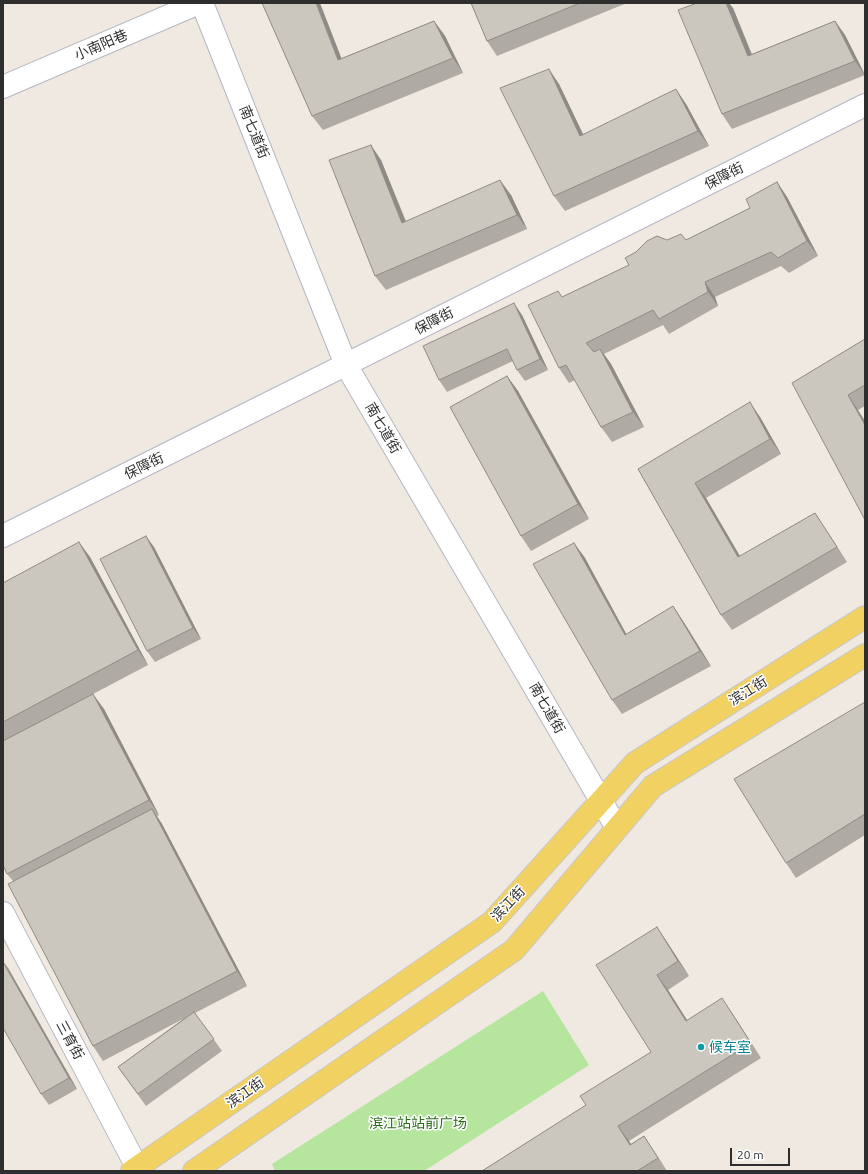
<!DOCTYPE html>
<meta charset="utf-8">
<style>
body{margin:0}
#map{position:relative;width:868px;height:1174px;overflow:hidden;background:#efe9e1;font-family:Ubuntu,sans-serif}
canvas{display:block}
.frame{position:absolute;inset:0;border:4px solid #2e2e2e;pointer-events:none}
.scale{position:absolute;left:730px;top:1148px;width:60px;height:18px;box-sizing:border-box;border:2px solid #2e2e2e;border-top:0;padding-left:5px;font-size:12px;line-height:14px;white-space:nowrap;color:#2e2e2e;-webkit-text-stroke:3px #fff;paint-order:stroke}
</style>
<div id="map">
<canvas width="868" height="1174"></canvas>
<div class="frame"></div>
<div class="scale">20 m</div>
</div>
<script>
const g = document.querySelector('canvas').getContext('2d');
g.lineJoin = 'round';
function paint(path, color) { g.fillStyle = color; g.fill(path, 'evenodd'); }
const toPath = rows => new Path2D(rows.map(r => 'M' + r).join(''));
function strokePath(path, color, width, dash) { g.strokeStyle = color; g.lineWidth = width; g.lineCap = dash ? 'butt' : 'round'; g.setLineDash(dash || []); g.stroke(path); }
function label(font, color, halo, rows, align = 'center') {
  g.font = font + ' Ubuntu,"Noto Sans SC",sans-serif'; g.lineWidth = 3; g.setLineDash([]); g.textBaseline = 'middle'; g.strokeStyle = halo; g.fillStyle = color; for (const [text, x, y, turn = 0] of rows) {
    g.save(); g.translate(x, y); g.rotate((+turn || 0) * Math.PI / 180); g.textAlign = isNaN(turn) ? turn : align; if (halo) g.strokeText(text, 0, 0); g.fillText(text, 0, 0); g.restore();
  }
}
paint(toPath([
 [543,991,589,1065,424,1171,275,1171,272,1164]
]), '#b6e59e');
const secondary = toPath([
 [202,3,346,365,617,828],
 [3,87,199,3],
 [3,536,865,105],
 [3,913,137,1167]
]);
const primary = toPath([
 [132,1171,492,922,635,763,865,617],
 [194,1171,514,950,653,786,865,655]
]);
strokePath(secondary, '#b4b7c1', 24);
strokePath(primary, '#c9c9c9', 24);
strokePath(secondary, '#fff', 22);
strokePath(primary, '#f2d163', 22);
paint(toPath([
 [471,3,627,3,497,56,487,41],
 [733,8,752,54,835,21,845,35,865,75,732,129,722,114],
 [434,21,445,36,463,73,323,130,312,116,342,58],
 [559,84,583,134,686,104,709,146,565,211,554,196],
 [381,160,406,221,511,195,527,229,386,290,375,276],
 [777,182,787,197,818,256,789,273,781,266,715,297,718,306,669,334,663,325,604,354,611,364,644,427,612,442,601,427,575,380,569,383,559,368,558,291,562,297,629,265,667,240,686,240,750,208],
 [522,315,548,370,525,381,517,370,513,361,447,392,439,380],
 [865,339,865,406,858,410,792,383],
 [507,376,518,391,589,519,531,551,521,536],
 [760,417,781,454,706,498,740,556,815,513,825,528,847,562,732,630,721,615,638,469],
 [574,543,585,558,626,634,673,606,683,621,711,666,622,714,612,700],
 [154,547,201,639,155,662,147,651],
 [90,557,148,665,78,702,104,709,159,815,157,816,162,824,247,986,195,1013,222,1051,146,1106,118,1067,183,1019,103,1061,93,1046,13,881,7,874,3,865,3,583],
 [865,702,865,835,796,878,786,863],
 [657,927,667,942,689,976,668,990,687,1020,732,1013,761,1058,629,1141,631,1144,644,1136,667,1171,482,1171,586,1105,651,1052],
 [8,968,77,1089,49,1105,41,1094]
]), '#afaba4');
paint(toPath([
 [316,3,320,3,348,75,338,60],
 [726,3,729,3,733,8,758,71,748,56],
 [434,21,445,36,463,73,453,58],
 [835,21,845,35,865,75,855,61],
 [549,69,559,84,591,151,580,136],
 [676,89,686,104,709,146,698,131],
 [371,145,381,160,412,238,402,223],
 [500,180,511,195,527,229,517,215],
 [777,182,787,197,818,256,807,241],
 [705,282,715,297,718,306,708,292],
 [514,303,522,315,548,370,540,359],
 [600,349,611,364,644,427,633,412],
 [507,376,518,391,589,519,578,504],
 [848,395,858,410,865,421,865,425],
 [750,402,760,417,781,454,770,439],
 [695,483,706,498,749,572,738,557],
 [815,513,825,528,847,562,837,547],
 [146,536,154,547,201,639,193,628],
 [79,542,90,557,148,665,138,650],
 [574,543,585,558,635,650,625,635],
 [673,606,683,621,711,666,700,651],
 [93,694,104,709,159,815,149,800],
 [152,809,162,824,247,986,237,971],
 [657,927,667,942,689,976,678,961],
 [3,961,8,968,77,1089,69,1078],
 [657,975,668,990,697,1036,686,1021],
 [722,998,732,1013,761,1058,751,1043],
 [618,1126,629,1141,640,1159,630,1145],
 [644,1136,654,1151,667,1171,658,1158]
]), '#8e8b86');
const building = toPath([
 [262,3,316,3,338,60,434,21,453,58,312,116,262,3],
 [471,3,580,3,487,41,471,3],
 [697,3,726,3,748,56,835,21,855,61,722,114,678,10,697,3],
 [549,69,580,136,676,89,698,131,554,196,500,88,549,69],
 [371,145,402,223,500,180,517,215,375,276,329,160,371,145],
 [777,182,807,241,778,258,771,252,705,282,708,292,659,319,653,310,586,343,594,352,600,349,633,412,601,427,566,365,559,368,528,305,558,291,562,297,629,265,625,258,636,252,647,241,657,236,667,240,681,234,686,240,750,208,746,199,777,182],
 [514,303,540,359,517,370,507,349,439,380,423,346,514,303],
 [865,339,865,385,848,395,865,425,865,520,792,383,865,339],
 [507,376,578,504,521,536,450,407,507,376],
 [750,402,770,439,695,483,738,557,815,513,837,547,721,615,638,469,750,402],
 [146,536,193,628,147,651,100,559,146,536],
 [79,542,138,650,3,722,3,583,79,542],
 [574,543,625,635,673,606,700,651,612,700,533,564,574,543],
 [93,694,149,800,7,874,3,865,3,741,93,694],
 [865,702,865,814,786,863,734,779,865,702],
 [152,809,237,971,93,1046,8,884,152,809],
 [657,927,678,961,657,975,686,1021,722,998,751,1043,618,1126,630,1145,644,1136,658,1158,637,1171,482,1171,586,1105,580,1096,651,1052,596,965,657,927],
 [3,962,69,1078,41,1094,3,1028,3,962],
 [194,1012,214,1039,138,1094,118,1067,194,1012]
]);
paint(building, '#cbc7bf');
strokePath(building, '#8e8b86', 1);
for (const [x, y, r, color] of [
 [701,1047,4,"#0f9aa8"]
]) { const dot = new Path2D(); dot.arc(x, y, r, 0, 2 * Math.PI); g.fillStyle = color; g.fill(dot); strokePath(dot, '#fff', 1.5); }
label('14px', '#2e2e2e', '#fff', [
 ["小南阳巷",101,45,-23],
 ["南七道街",254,132,68],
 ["保障街",724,176,-27],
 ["保障街",434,321,-27],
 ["南七道街",383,428,60],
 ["保障街",144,466,-26],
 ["滨江街",748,691,-32],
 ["南七道街",547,708,60],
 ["滨江街",508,904,-47],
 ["三育街",70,1040,62],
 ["滨江街",245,1093,-35]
]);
label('14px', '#0d838f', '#fff', [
 ["候车室",709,1047]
], 'left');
label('14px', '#2c6e1b', '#fff', [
 ["滨江站站前广场",418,1123]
]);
</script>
